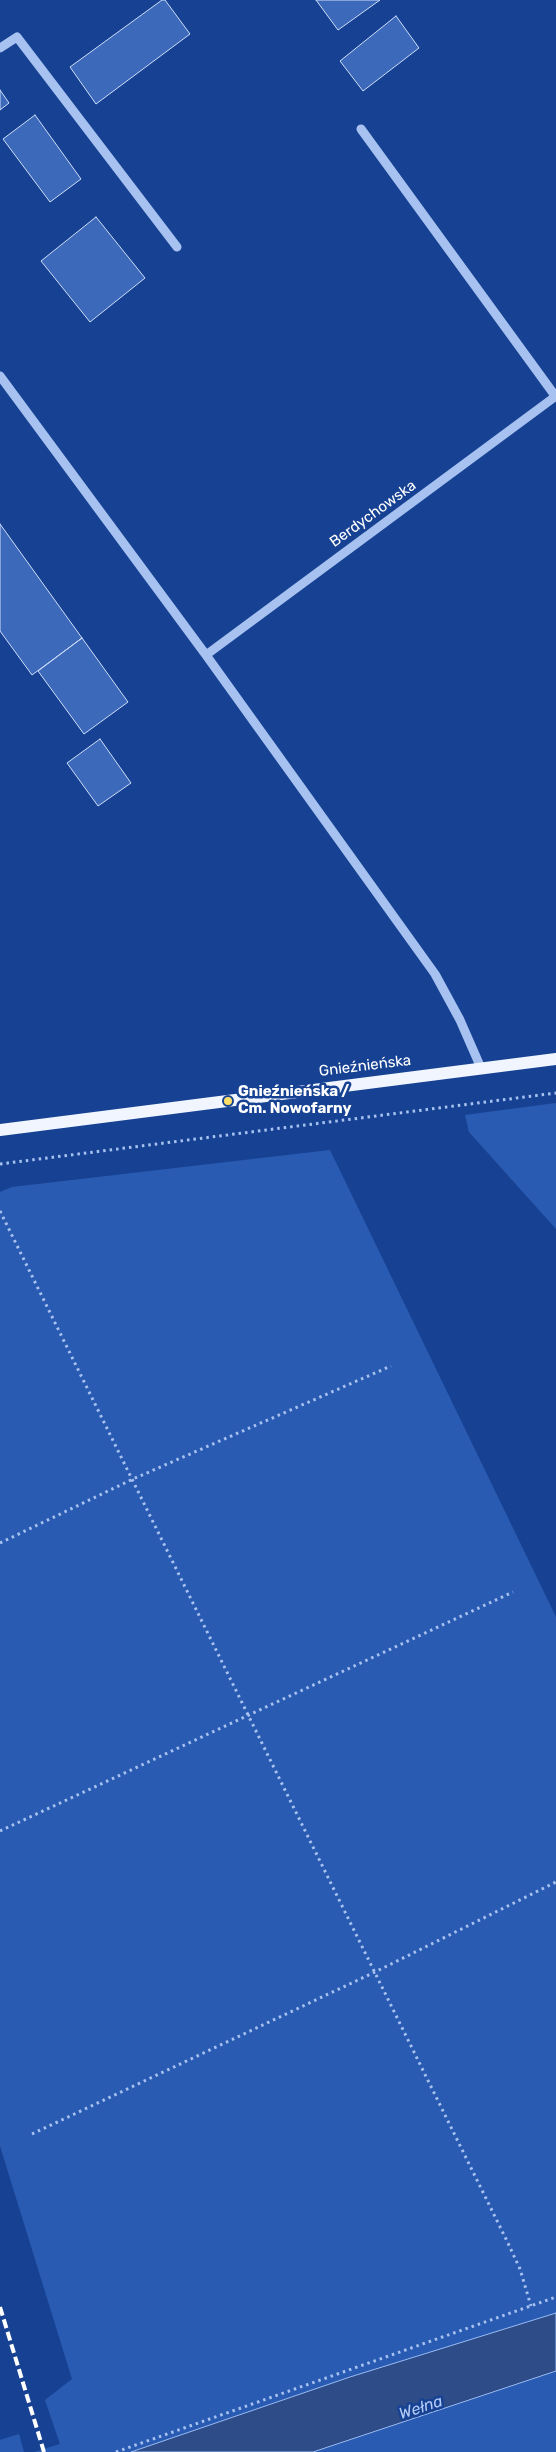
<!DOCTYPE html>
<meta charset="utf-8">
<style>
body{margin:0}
canvas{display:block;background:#174293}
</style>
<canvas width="556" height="2452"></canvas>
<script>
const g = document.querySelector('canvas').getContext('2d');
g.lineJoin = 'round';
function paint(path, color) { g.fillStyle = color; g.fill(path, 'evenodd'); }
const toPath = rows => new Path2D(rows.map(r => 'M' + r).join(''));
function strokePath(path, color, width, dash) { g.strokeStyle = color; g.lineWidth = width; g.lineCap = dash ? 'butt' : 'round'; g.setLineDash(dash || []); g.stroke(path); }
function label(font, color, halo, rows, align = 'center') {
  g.font = font + ' Rubik,sans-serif'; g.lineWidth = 5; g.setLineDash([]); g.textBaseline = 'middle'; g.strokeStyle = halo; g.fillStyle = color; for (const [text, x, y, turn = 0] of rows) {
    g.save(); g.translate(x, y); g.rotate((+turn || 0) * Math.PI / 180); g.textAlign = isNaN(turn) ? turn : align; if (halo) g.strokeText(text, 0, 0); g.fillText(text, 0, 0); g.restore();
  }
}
paint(toPath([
 [556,1103,556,1229,469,1132,465,1115],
 [330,1150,556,1617,556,2452,34,2452,60,2444,45,2400,72,2379,0,2146,0,1192,12,1187],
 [19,2434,24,2452,0,2452,0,2440]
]), '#2a5bb2');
const water = toPath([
 [556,2313,556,2371,313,2452,131,2452,350,2377,556,2313]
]);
paint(water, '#2d4c88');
strokePath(water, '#99bbf3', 1);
const building = toPath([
 [162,0,165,0,190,34,96,104,70,67,162,0],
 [316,0,380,0,338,30,316,0],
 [396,16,419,48,363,91,340,61,396,16],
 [0,90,9,103,0,110,0,90],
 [35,115,81,179,50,202,3,139,35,115],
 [96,217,145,278,90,322,41,261,96,217],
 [0,524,82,638,32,675,0,631,0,524],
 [82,638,128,702,84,734,38,671,82,638],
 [100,739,131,783,98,806,67,763,100,739]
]);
paint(building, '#3c69ba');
strokePath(building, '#cedefb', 1);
strokePath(toPath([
 [0,1164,556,1093],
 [0,1211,507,2241,520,2269,531,2306],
 [0,1543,133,1479,391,1366],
 [0,1831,513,1592],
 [32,2134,375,1972,556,1882],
 [116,2452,556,2297]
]), '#a7c2f0', 3, [2.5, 4]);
strokePath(toPath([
 [0,48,17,37,177,247],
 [361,129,556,397],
 [0,376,206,655,435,974,460,1020,481,1068],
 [206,655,556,396]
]), '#a7c2f0', 9);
strokePath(toPath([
 [0,1130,556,1059]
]), '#f0f5ff', 12);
strokePath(toPath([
 [0,2307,44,2452]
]), '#fff', 4, [9, 4]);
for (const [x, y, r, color] of [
 [228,1101,5,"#ffe066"]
]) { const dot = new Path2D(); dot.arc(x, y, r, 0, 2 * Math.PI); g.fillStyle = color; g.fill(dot); strokePath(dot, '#174293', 2); }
label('15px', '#fff', '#174293', [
 ["Berdychowska",373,514,-36],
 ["Gnieźnieńska",365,1066,-7]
]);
label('bold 15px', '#fff', '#174293', [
 ["Gnieźnieńska /",238,1092],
 ["Cm. Nowofarny",238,1109]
], 'left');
label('italic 16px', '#b3ccf7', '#174293', [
 ["Wełna",421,2408,-18]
]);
</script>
